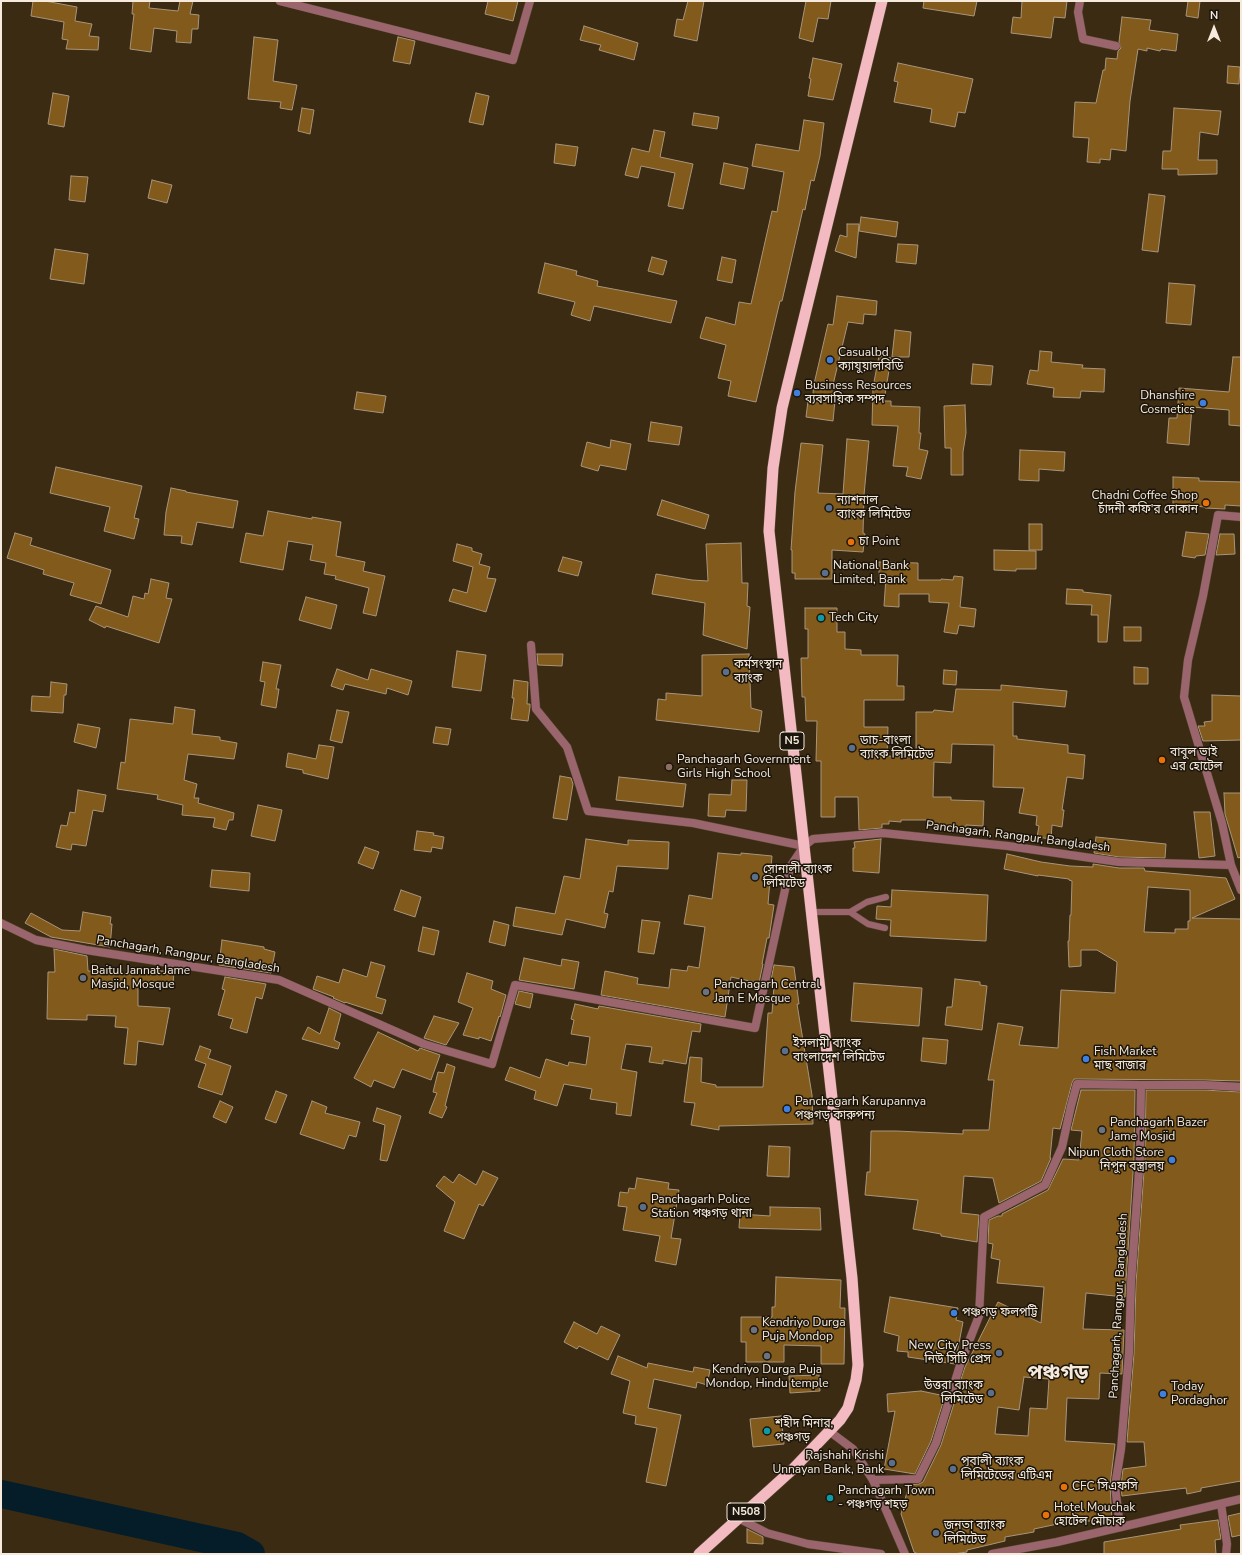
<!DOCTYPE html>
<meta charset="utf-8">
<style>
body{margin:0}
#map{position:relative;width:1242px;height:1555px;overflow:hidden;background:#3b2b13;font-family:"Nunito Sans",sans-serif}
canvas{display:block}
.frame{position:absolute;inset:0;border:2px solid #f5eadc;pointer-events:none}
.north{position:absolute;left:1194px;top:8px;width:40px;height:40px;-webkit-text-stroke:3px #1c150b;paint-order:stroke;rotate:0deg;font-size:11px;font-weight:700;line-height:16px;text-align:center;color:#f5eadc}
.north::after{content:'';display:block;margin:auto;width:14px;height:18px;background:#f5eadc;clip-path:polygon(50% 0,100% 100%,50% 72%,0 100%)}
</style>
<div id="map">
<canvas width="1242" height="1555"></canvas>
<div class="frame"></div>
<div class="north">N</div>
</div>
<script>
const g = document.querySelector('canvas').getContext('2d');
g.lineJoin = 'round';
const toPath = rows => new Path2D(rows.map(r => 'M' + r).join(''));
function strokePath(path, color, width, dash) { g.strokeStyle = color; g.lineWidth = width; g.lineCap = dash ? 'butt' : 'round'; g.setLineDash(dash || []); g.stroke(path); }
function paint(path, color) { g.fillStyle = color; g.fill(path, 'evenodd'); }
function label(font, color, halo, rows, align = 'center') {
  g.font = font + ' "Nunito Sans","Noto Sans Bengali",sans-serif'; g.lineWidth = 3; g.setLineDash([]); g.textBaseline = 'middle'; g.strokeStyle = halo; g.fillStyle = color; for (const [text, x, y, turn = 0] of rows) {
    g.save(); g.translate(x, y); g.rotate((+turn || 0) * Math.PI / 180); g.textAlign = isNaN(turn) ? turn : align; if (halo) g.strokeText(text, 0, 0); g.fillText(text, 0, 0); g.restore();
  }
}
strokePath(toPath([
 [1,1494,237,1546,251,1554]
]), '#051d28', 28);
const building = toPath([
 [33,1,45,1,77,7,75,21,92,24,89,36,99,37,98,50,66,49,68,40,62,39,64,22,31,16,33,1],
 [133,1,150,1,149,8,178,11,180,1,193,1,190,14,199,15,198,29,192,29,191,43,176,42,177,31,154,28,151,52,130,49,134,14,132,14,133,1],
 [488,1,518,1,513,21,485,14,488,1],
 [688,1,704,1,697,41,674,36,677,19,683,20,688,1],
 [806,1,831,1,828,19,818,18,813,42,799,38,806,1],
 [924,1,977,1,974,16,923,8,924,1],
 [1022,1,1067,1,1065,18,1054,17,1051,38,1011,33,1013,17,1021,18,1022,1],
 [1188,1,1200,1,1198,18,1186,16,1188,1],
 [1122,17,1151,20,1149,30,1178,34,1176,51,1161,49,1160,51,1147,48,1147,51,1138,49,1130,101,1126,151,1111,149,1110,160,1100,159,1100,163,1087,162,1089,138,1073,137,1075,102,1096,103,1103,70,1105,70,1106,58,1117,59,1118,51,1121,48,1119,42,1122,17],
 [584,26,638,43,634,60,599,50,601,45,580,40,584,26],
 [254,37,278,40,273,81,297,85,292,110,280,108,281,102,248,99,254,37],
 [398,37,415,41,410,64,393,61,398,37],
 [813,58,842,64,833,100,808,96,811,79,809,78,813,58],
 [898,63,973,79,965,113,958,112,955,127,930,122,932,109,894,102,898,82,894,81,898,63],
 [1228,66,1240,67,1239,84,1227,83,1228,66],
 [53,93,69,96,64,127,48,124,53,93],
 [476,93,489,96,483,125,469,122,476,93],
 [302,108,314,110,310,134,298,131,302,108],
 [1174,108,1221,111,1218,135,1200,132,1198,160,1217,160,1217,174,1178,175,1178,169,1162,169,1163,151,1171,151,1174,108],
 [694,113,719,117,717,129,692,125,694,113],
 [804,120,824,123,820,156,814,181,811,180,805,210,803,209,782,301,780,301,756,402,728,396,731,381,718,378,726,345,700,338,706,317,735,325,739,302,751,304,772,211,777,212,784,172,752,166,756,144,799,151,804,120],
 [654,130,665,132,660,157,693,164,683,209,668,206,675,173,641,166,638,178,625,175,632,148,649,152,654,130],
 [556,144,578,147,575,166,554,163,556,144],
 [724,163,748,168,744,189,720,184,724,163],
 [71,176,88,177,85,202,69,200,71,176],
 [152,180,172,185,167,203,148,198,152,180],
 [1149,194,1165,196,1158,252,1142,250,1149,194],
 [861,217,898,222,896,237,859,231,861,217],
 [847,224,859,224,856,258,835,251,840,235,847,237,847,224],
 [898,244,918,245,916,264,896,262,898,244],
 [55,249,88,254,84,284,50,279,55,249],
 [652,257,667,261,663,275,648,271,652,257],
 [722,257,736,260,732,283,717,280,722,257],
 [545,263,577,271,576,275,598,281,597,286,677,301,671,323,594,306,590,321,571,315,575,302,538,293,545,263],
 [1169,283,1195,285,1191,325,1166,323,1169,283],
 [837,296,877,301,876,315,864,314,863,324,848,322,832,389,836,390,833,421,806,417,808,401,812,402,814,384,828,324,833,325,837,296],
 [895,330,911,332,909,357,892,357,895,330],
 [1040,351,1052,352,1051,362,1083,365,1082,368,1105,369,1104,392,1081,391,1080,398,1053,397,1054,388,1027,384,1030,370,1038,371,1040,351],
 [879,356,891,358,884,401,891,401,891,406,920,407,919,433,921,433,919,449,928,451,921,479,906,476,908,467,893,466,898,426,872,425,873,387,879,356],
 [1233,357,1241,357,1241,426,1229,425,1229,410,1192,407,1189,445,1167,443,1169,418,1177,418,1179,388,1229,392,1233,357],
 [973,364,993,366,991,385,971,384,973,364],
 [357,392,386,396,383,413,354,409,357,392],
 [965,405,966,433,963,452,963,475,951,475,951,448,945,448,944,406,965,405],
 [651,422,682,427,679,445,648,441,651,422],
 [847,439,869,441,864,495,863,533,865,534,863,552,832,550,832,579,795,579,795,573,792,573,792,550,791,550,795,492,801,443,823,445,818,493,843,494,847,439],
 [611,440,631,444,626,470,600,465,598,471,581,466,587,442,610,448,611,440],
 [1020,450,1065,452,1064,471,1039,469,1039,481,1019,480,1020,450],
 [56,467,142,486,134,518,139,519,134,539,104,531,110,507,50,493,56,467],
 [1173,477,1199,478,1199,481,1241,482,1241,506,1225,505,1225,509,1205,508,1205,507,1173,504,1173,477],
 [171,488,186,491,186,492,238,501,233,528,197,522,192,545,181,543,182,536,164,535,166,512,171,488],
 [662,500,709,515,705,529,657,515,662,500],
 [268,511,312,519,312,517,341,522,336,556,365,562,363,571,385,576,376,616,363,613,369,588,335,579,336,576,324,574,326,563,310,560,313,545,288,541,283,570,240,562,246,533,263,536,268,511],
 [1029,524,1042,524,1042,550,1029,550,1029,524],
 [1186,532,1209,534,1205,555,1196,556,1195,558,1182,556,1186,532],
 [15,533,32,538,30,545,111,570,101,604,70,595,74,583,43,574,44,570,7,558,15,533],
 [1220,534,1234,534,1235,554,1216,555,1220,534],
 [741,543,742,583,748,583,747,606,750,607,747,649,703,635,705,603,652,594,656,574,692,580,708,581,706,544,741,543],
 [457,544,472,548,472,551,482,554,479,564,490,567,487,578,496,579,486,612,449,601,453,589,467,593,473,567,453,561,457,544],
 [994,550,1036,551,1036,569,1016,569,1016,571,994,570,994,550],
 [563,557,582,562,578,576,558,571,563,557],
 [879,562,918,563,918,580,941,580,941,579,953,580,954,576,963,577,960,607,976,609,974,627,959,625,957,634,944,632,949,603,929,602,929,594,899,594,899,607,884,606,886,577,879,577,879,562],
 [151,579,169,583,166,598,172,599,159,643,106,626,105,628,89,620,96,606,128,617,133,596,144,599,145,593,148,594,151,579],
 [1067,589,1083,590,1083,592,1111,595,1107,642,1098,642,1098,615,1091,615,1092,605,1066,604,1067,589],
 [306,597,337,605,331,629,299,620,306,597],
 [805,608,837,608,837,632,845,632,845,649,861,650,861,655,898,655,897,686,904,686,904,700,864,700,864,727,888,727,887,756,916,757,916,712,933,712,934,710,953,712,956,689,1001,690,1001,685,1067,691,1065,707,1013,702,1013,736,1017,736,1017,739,1068,745,1068,753,1085,755,1083,779,1067,777,1062,810,1064,810,1062,827,1052,825,1051,839,1037,837,1039,826,1036,825,1037,816,1019,813,1024,788,993,787,994,745,952,744,951,763,934,762,933,797,951,797,951,800,984,801,983,826,966,825,966,829,952,828,952,826,931,825,931,820,901,820,901,822,889,821,889,824,882,824,882,828,859,830,858,797,835,797,835,817,821,817,821,761,816,761,817,721,806,721,805,697,802,697,801,658,808,658,808,629,805,629,805,608],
 [1124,627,1141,627,1141,641,1124,641,1124,627],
 [457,651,486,655,481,691,452,687,457,651],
 [537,654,563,654,562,666,538,665,537,654],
 [749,654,751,708,762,711,759,732,656,720,658,699,666,700,666,693,702,696,702,655,749,654],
 [263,662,281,665,276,689,279,689,276,708,261,705,265,682,260,681,263,662],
 [1134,667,1148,668,1148,684,1134,684,1134,667],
 [337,669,368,680,371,669,412,681,408,695,387,688,386,694,345,684,343,690,331,686,337,669],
 [944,670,957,671,956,685,943,684,944,670],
 [514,680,528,682,527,704,530,704,530,707,528,721,511,719,514,698,512,698,514,680],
 [51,682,67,684,66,695,64,695,63,713,31,711,32,696,50,697,51,682],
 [1212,695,1241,696,1241,740,1203,741,1198,726,1205,726,1204,722,1212,721,1212,695],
 [175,707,195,710,192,734,220,737,220,740,237,743,234,759,188,754,184,780,197,784,194,798,199,798,198,803,234,813,233,820,229,820,226,830,213,827,215,818,182,815,183,805,157,799,158,795,117,789,121,762,125,763,130,719,173,724,175,707],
 [337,710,349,712,342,743,330,740,337,710],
 [78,724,100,728,96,748,74,742,78,724],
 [436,727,451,729,448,745,433,743,436,727],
 [319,745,334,747,328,779,303,773,303,770,286,767,288,753,316,759,319,745],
 [560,776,571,778,573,784,567,820,553,818,560,776],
 [619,777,686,784,683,807,616,800,619,777],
 [732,780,747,780,746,811,726,810,725,817,708,816,709,794,731,795,732,780],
 [78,790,106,795,103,812,93,810,86,846,72,844,71,850,56,847,61,825,67,826,70,812,75,813,78,790],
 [1224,793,1241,793,1241,857,1238,858,1225,814,1224,793],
 [258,805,282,810,275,841,251,836,258,805],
 [1194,812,1210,812,1215,856,1199,858,1194,812],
 [417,831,434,833,433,835,444,837,442,849,432,847,431,852,414,850,417,831],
 [1096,837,1166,844,1165,858,1119,857,1094,853,1096,837],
 [586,839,628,845,628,840,669,842,668,869,617,866,613,892,609,891,604,913,608,914,605,928,566,919,562,935,513,926,516,907,555,914,564,876,580,879,586,839],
 [881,839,879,873,853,871,853,848,855,848,854,842,881,839],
 [365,847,379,852,373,869,358,863,365,847],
 [718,853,741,855,741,853,772,856,768,904,774,905,769,938,767,938,762,964,763,964,759,983,731,977,725,1017,601,995,605,971,638,978,637,984,669,988,671,969,687,971,688,966,699,968,705,927,684,924,689,895,712,899,718,853],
 [1007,854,1041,862,1070,866,1093,867,1093,864,1119,868,1144,868,1145,871,1226,878,1235,899,1192,918,1241,919,1241,1081,1204,1080,1074,1079,1072,1083,1060,1129,1053,1128,1050,1158,1051,1158,1041,1181,999,1203,993,1178,964,1176,961,1213,979,1215,977,1242,941,1236,941,1234,913,1229,918,1200,865,1195,867,1172,870,1172,871,1131,896,1131,963,1134,963,1130,989,1130,994,1080,988,1080,998,1023,1023,1027,1019,1045,1058,1048,1061,990,1115,993,1117,962,1097,950,1081,950,1081,966,1069,967,1068,941,1069,941,1070,915,1071,915,1072,881,1069,880,1069,879,1038,875,1038,876,1004,869,1007,854],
 [1148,887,1190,890,1190,921,1188,921,1188,929,1175,929,1175,933,1144,932,1148,887],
 [212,870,250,873,249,891,210,887,212,870],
 [401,890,421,897,415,917,394,910,401,890],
 [892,890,988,895,986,941,890,936,891,920,876,919,877,906,891,907,892,890],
 [83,912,111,917,110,924,112,924,110,947,51,937,25,923,31,913,62,930,80,931,83,912],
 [642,920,660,922,654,954,638,952,642,920],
 [494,921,509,925,505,946,489,942,494,921],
 [423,927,439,931,434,955,418,951,423,927],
 [222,940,264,947,264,949,275,952,271,973,219,965,222,940],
 [54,949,87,956,88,971,127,973,127,970,149,970,174,972,173,984,138,982,138,1006,170,1008,163,1045,138,1041,136,1065,124,1064,128,1028,115,1027,116,1016,87,1015,87,1020,47,1019,48,972,55,972,54,949],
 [524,958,561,966,562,959,579,962,574,989,519,980,524,958],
 [371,962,385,966,376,997,386,1000,382,1014,345,1002,345,1003,333,998,334,997,313,989,317,976,339,983,343,969,367,977,371,962],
 [774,965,794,967,799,1004,797,1004,812,1095,813,1124,719,1126,719,1130,691,1125,695,1103,684,1102,690,1057,702,1058,701,1082,716,1085,716,1087,763,1087,768,1013,772,1013,774,986,770,985,774,965],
 [467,973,493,981,491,989,506,995,500,1017,499,1016,491,1041,479,1037,479,1039,463,1035,473,1008,458,1002,467,973],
 [225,977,266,984,262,999,256,997,247,1033,230,1028,233,1019,218,1015,225,990,222,989,225,977],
 [955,979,980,982,980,985,987,986,982,1030,945,1025,947,1007,952,1007,955,979],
 [854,983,922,988,919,1026,851,1021,854,983],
 [519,991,533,994,530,1008,515,1004,519,991],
 [575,1004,598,1009,599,1006,701,1024,700,1032,692,1031,686,1064,663,1060,663,1064,649,1062,652,1047,626,1044,621,1069,637,1072,631,1116,616,1114,617,1103,590,1099,592,1089,564,1084,557,1106,534,1099,536,1091,505,1080,510,1067,540,1078,546,1059,568,1066,569,1062,586,1065,590,1037,571,1034,574,1020,571,1019,575,1004],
 [329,1008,341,1014,334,1040,340,1043,338,1049,302,1039,308,1027,320,1034,329,1008],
 [434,1016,459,1023,446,1045,424,1038,434,1016],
 [378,1032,418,1051,420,1048,440,1055,431,1080,402,1069,394,1088,374,1080,371,1087,354,1078,378,1032],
 [923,1038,948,1040,946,1064,921,1061,923,1038],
 [200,1046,211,1050,208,1058,231,1066,222,1095,198,1087,206,1064,195,1060,200,1046],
 [447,1064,455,1067,445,1106,447,1107,442,1118,429,1113,437,1093,433,1092,438,1072,444,1073,447,1064],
 [1081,1090,1135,1090,1134,1157,1125,1297,1086,1293,1083,1329,1124,1330,1122,1374,1100,1373,1099,1399,1067,1398,1065,1441,1115,1444,1110,1485,1112,1520,1067,1522,1034,1529,1034,1532,1005,1537,1005,1541,967,1550,967,1552,953,1554,918,1554,914,1552,901,1514,909,1485,919,1484,923,1482,941,1445,956,1397,959,1398,961,1379,965,1367,998,1302,1041,1323,1044,1287,997,1283,1000,1260,991,1258,993,1244,988,1243,989,1220,998,1216,1002,1216,1002,1214,1048,1190,1063,1159,1079,1160,1082,1131,1071,1130,1081,1090],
 [1024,1377,1049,1379,1047,1409,1030,1408,1028,1436,995,1434,998,1407,1019,1410,1024,1377],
 [1146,1090,1204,1090,1241,1092,1241,1481,1201,1488,1201,1491,1187,1494,1186,1488,1122,1496,1121,1486,1123,1469,1146,1466,1144,1442,1127,1442,1134,1353,1136,1283,1145,1157,1146,1090],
 [276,1091,287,1095,276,1123,265,1119,276,1091],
 [220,1101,233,1107,226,1123,213,1117,220,1101],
 [312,1101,327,1107,325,1113,360,1122,356,1137,349,1135,344,1149,300,1134,312,1101],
 [377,1108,401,1116,387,1161,380,1160,385,1125,373,1121,377,1108],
 [769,1146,790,1147,789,1177,767,1176,769,1146],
 [483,1171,498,1178,483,1206,479,1204,464,1239,444,1231,455,1202,436,1186,444,1176,453,1183,459,1174,476,1185,483,1171],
 [637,1178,669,1183,668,1189,679,1190,671,1238,681,1239,676,1265,655,1261,660,1236,623,1230,627,1207,618,1206,620,1192,628,1193,629,1188,635,1189,637,1178],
 [770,1207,820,1208,821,1230,739,1228,740,1214,770,1216,770,1207],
 [776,1277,841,1280,840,1308,845,1308,844,1364,821,1364,821,1346,784,1345,784,1362,746,1362,746,1342,741,1342,741,1317,772,1317,772,1307,775,1307,776,1277],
 [890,1297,958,1308,956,1320,963,1322,955,1364,908,1357,908,1352,897,1351,899,1336,884,1332,890,1297],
 [574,1322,597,1334,601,1326,620,1335,608,1360,579,1346,577,1349,564,1342,574,1322],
 [618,1356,647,1368,648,1363,693,1372,694,1367,710,1370,707,1385,697,1382,696,1388,654,1379,648,1408,681,1415,666,1486,646,1482,657,1428,635,1424,636,1416,623,1413,630,1381,611,1374,618,1356],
 [819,1375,820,1391,790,1393,789,1376,819,1375],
 [921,1391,945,1396,931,1441,915,1474,884,1469,895,1411,888,1412,887,1394,921,1391],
 [781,1416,784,1444,753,1447,750,1419,781,1416],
 [1241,1513,1241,1535,1232,1537,1228,1516,1241,1513],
 [1218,1520,1221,1539,1215,1540,1216,1554,1104,1554,1104,1542,1181,1529,1180,1525,1218,1520],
 [747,1529,763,1537,763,1544,747,1543,747,1529]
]);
paint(building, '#815a1c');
strokePath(building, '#a9957a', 1);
const service = toPath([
 [811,912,850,912,867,902,886,897],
 [850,912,868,924,885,928]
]);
const minor = toPath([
 [280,1,513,60,530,1],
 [1080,1,1078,12,1083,39,1116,46],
 [531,645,536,709,567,747,588,811,693,823,804,846],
 [1231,865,1222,823,1184,697,1188,660,1203,596,1218,515,1241,517],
 [1,923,36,940,86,950,279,980,424,1044,492,1064,515,985,755,1028,790,867,804,846,813,839,883,833,1008,846,1119,862,1231,865,1241,890],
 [873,1480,918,1479,936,1443,961,1362,979,1316,984,1217,1045,1185,1062,1147,1071,1106,1077,1084,1141,1085],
 [1221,1504,1227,1544,1226,1554],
 [1120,1527,1115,1486,1121,1449,1129,1353,1131,1283,1140,1157,1141,1085,1204,1085,1241,1087]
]);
const tertiary = toPath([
 [829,1431,853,1449,873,1480,905,1554],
 [738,1518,767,1533,808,1544,881,1554],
 [992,1554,1057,1542,1241,1499]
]);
const trunk = toPath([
 [699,1554,793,1469,840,1420,848,1408,856,1380,858,1365,852,1278,769,531,773,468,782,408,882,1]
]);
strokePath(service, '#55462f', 7);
strokePath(minor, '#55462f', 9);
strokePath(tertiary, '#55462f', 9);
strokePath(trunk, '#55462f', 12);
strokePath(service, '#9a656d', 6);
strokePath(minor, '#9a656d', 8);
strokePath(tertiary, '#9a656d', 8);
strokePath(trunk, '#f3bac2', 11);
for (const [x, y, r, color] of [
 [830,360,4,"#3f7fe0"],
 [797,393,4,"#3f7fe0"],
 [1203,403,4,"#3f7fe0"],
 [1206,503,4,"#e8710a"],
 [829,508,4,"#5c6f8a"],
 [851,542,4,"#e8710a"],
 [825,573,4,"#5c6f8a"],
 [821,618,4,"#0f9aa8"],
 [726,672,4,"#5c6f8a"],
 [852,748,4,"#5c6f8a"],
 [1162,760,4,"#e8710a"],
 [669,767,4,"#8d6e63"],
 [755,877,4,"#5c6f8a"],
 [83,978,4,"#6b7280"],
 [706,992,4,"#6b7280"],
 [785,1051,4,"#5c6f8a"],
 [1086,1059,4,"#3f7fe0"],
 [787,1109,4,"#3f7fe0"],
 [1102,1130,4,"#6b7280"],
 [1172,1160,4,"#3f7fe0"],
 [643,1207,4,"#5c6f8a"],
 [954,1313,4,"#3f7fe0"],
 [754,1330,4,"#6b7280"],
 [999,1353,4,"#5c6f8a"],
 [767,1356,4,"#6b7280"],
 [991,1393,4,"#5c6f8a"],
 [1163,1394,4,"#3f7fe0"],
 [767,1431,4,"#0f9aa8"],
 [892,1463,4,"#5c6f8a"],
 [953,1469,4,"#5c6f8a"],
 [1064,1487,4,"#e8710a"],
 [830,1498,4,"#0f9aa8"],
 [1046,1515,4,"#e8710a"],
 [936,1533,4,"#5c6f8a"]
]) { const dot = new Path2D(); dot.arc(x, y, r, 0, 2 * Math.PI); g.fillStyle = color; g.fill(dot); strokePath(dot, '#1c150b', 1.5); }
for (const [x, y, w] of [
 [792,741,24],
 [746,1512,38]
]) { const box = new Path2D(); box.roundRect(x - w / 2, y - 9, w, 18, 3); g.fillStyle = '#1c150b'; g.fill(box); strokePath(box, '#f5eadc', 1); }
label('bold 11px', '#f5eadc', null, [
 ["N5",792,741],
 ["N508",746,1512]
]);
label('12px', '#f5eadc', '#1c150b', [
 ["Casualbd",838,353],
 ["ক্যাযুয়ালবিডি",838,367],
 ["Business Resources",805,386],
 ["ব্যবসায়িক সম্পদ",805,400],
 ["Dhanshire",1195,396,"right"],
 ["Cosmetics",1195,410,"right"],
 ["Chadni Coffee Shop",1198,496,"right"],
 ["চাঁদনী কফি'র দোকান",1198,510,"right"],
 ["ন্যাশনাল",837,501],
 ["ব্যাংক লিমিটেড",837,515],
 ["চা Point",859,542],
 ["National Bank",833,566],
 ["Limited, Bank",833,580],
 ["Tech City",829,618],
 ["কর্মসংস্থান",734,665],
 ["ব্যাংক",734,679],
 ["ডাচ-বাংলা",860,741],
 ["ব্যাংক লিমিটেড",860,755],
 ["বাবুল ভাই",1170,753],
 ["এর হোটেল",1170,767],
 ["Panchagarh Government",677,760],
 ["Girls High School",677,774],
 ["সোনালী ব্যাংক",763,870],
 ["লিমিটেড",763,884],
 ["Baitul Jannat Jame",91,971],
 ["Masjid, Mosque",91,985],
 ["Panchagarh Central",714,985],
 ["Jam E Mosque",714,999],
 ["ইসলামী ব্যাংক",793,1044],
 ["বাংলাদেশ লিমিটেড",793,1058],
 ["Fish Market",1094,1052],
 ["মাছ বাজার",1094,1066],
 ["Panchagarh Karupannya",795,1102],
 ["পঞ্চগড় কারুপন্য",795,1116],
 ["Panchagarh Bazer",1110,1123],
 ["Jame Mosjid",1110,1137],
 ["Nipun Cloth Store",1164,1153,"right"],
 ["নিপুন বস্ত্রালয়",1164,1167,"right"],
 ["Panchagarh Police",651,1200],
 ["Station পঞ্চগড় থানা",651,1214],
 ["পঞ্চগড় ফলপট্টি",962,1313],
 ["Kendriyo Durga",762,1323],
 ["Puja Mondop",762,1337],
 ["New City Press",991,1346,"right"],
 ["নিউ সিটি প্রেস",991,1360,"right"],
 ["Kendriyo Durga Puja",767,1370,"center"],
 ["Mondop, Hindu temple",767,1384,"center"],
 ["উত্তরা ব্যাংক",983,1386,"right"],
 ["লিমিটেড",983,1400,"right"],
 ["Today",1171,1387],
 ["Pordaghor",1171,1401],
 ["শহীদ মিনার,",775,1424],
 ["পঞ্চগড়",775,1438],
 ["Rajshahi Krishi",884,1456,"right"],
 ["Unnayan Bank, Bank",884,1470,"right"],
 ["পূবালী ব্যাংক",961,1462],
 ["লিমিটেডের এটিএম",961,1476],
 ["CFC সিএফসি",1072,1487],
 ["Panchagarh Town",838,1491],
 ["- পঞ্চগড় শহড়",838,1505],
 ["Hotel Mouchak",1054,1508],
 ["হোটেল মৌচাক",1054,1522],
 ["জনতা ব্যাংক",944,1526],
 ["লিমিটেড",944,1540]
], 'left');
label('12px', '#f5eadc', '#1c150b', [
 ["Panchagarh, Rangpur, Bangladesh",1018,837,7],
 ["Panchagarh, Rangpur, Bangladesh",188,955,9],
 ["Panchagarh, Rangpur, Bangladesh",1119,1306,-87]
]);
label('bold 20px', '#f5eadc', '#1c150b', [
 ["পঞ্চগড়",1058,1374]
]);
</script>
